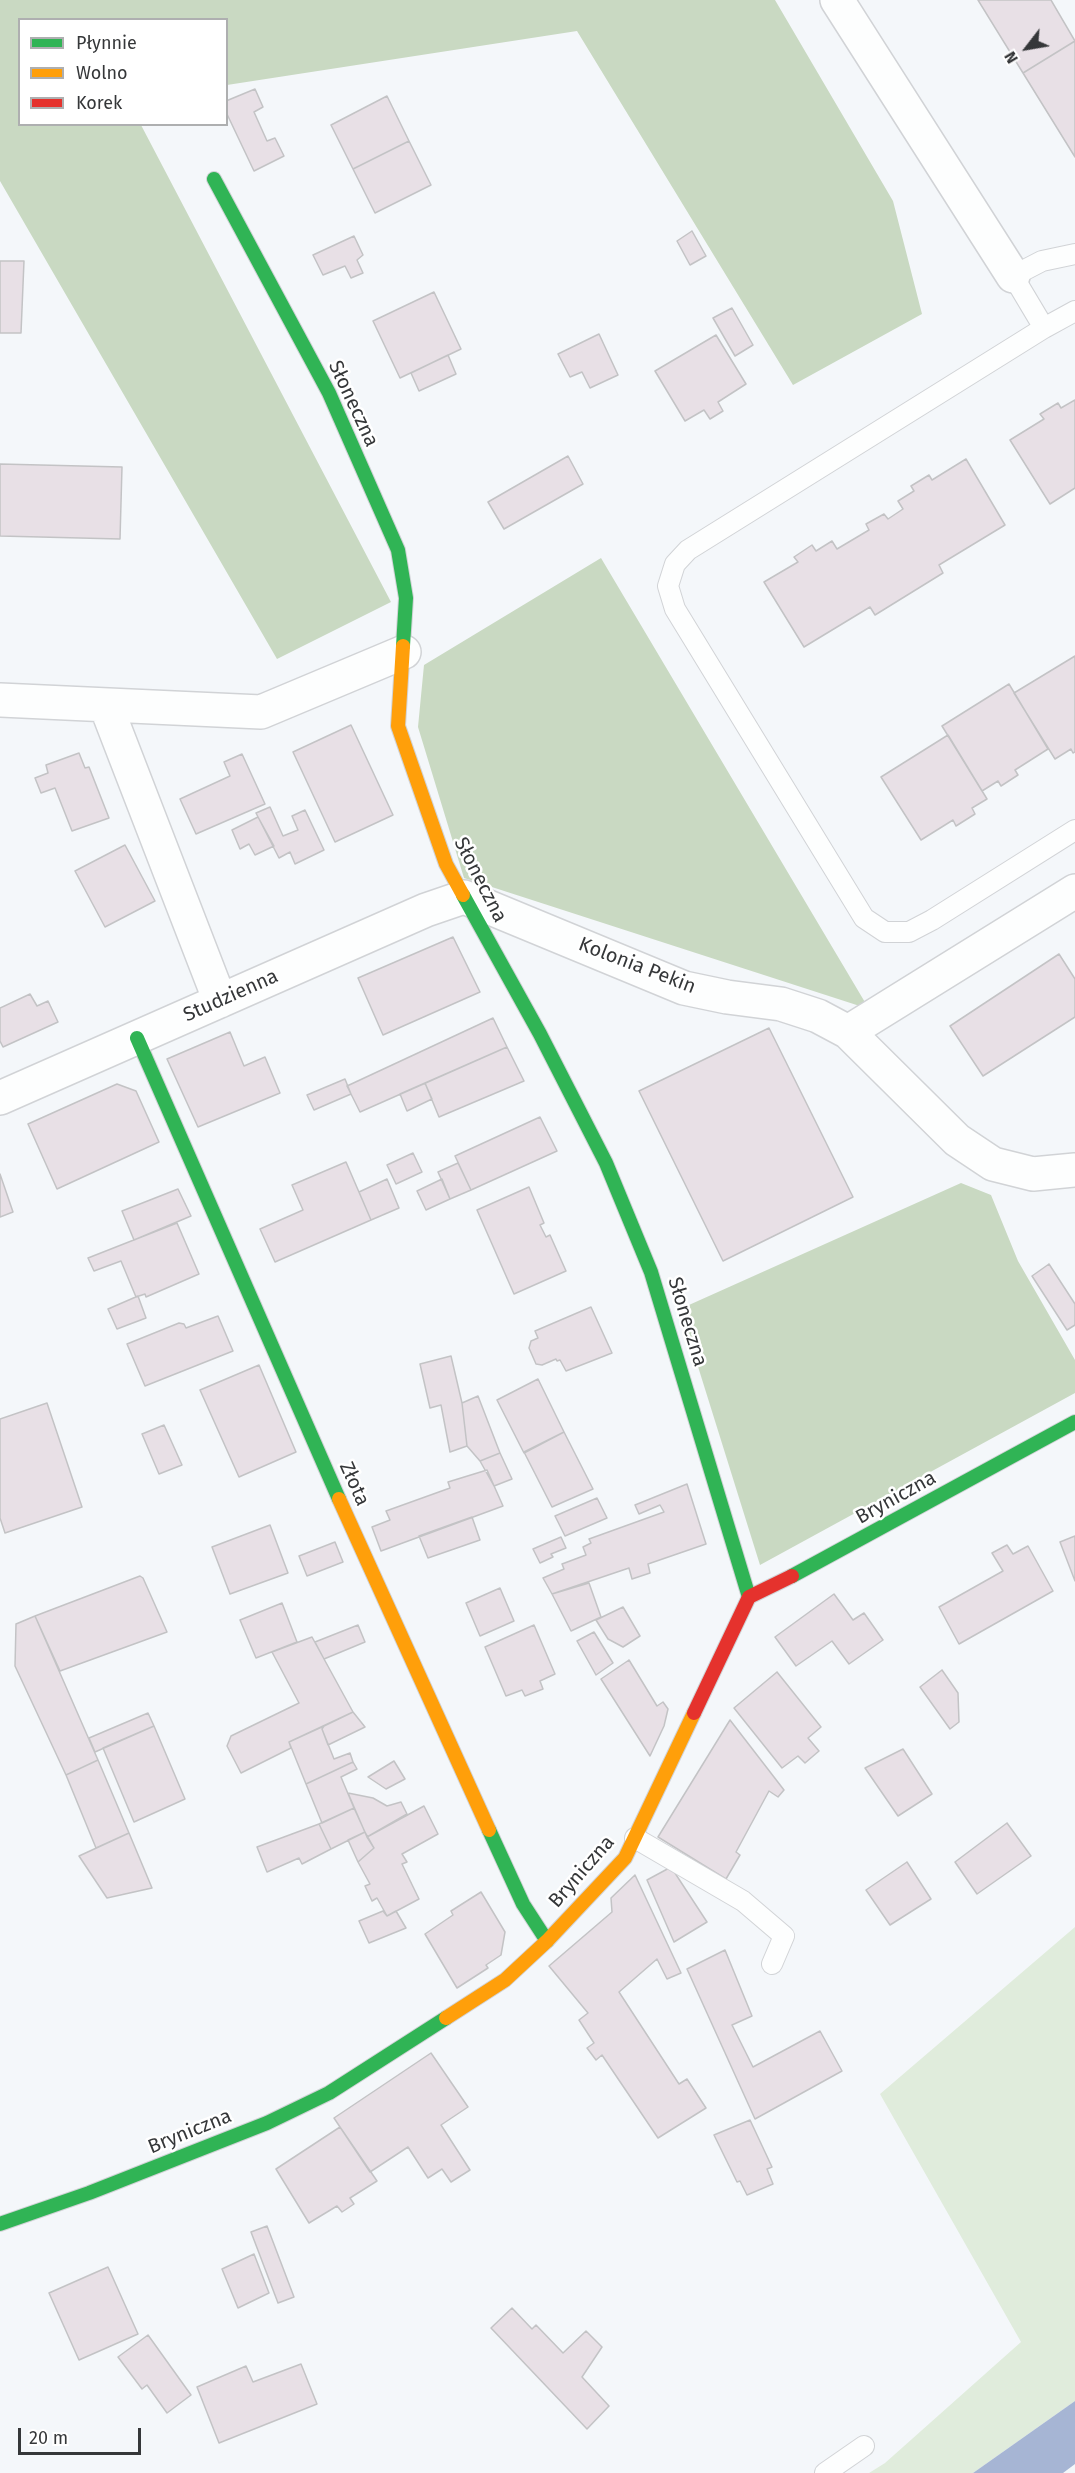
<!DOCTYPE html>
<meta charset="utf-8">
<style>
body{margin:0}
#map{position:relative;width:1075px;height:2473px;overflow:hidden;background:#f4f7fa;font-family:"Fira Sans",sans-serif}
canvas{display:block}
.legend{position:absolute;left:18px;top:18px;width:210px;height:108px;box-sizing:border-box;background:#fff;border:2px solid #aeafb0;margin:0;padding:8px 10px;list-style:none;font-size:18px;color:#353739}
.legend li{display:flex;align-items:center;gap:12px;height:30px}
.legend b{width:30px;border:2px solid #aeafb0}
.north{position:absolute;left:997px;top:18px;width:60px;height:60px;-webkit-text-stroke:4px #fff;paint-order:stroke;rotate:239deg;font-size:16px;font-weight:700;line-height:24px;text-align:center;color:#353739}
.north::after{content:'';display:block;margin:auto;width:21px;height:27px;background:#353739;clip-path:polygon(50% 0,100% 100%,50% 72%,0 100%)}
.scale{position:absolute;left:18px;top:2428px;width:123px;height:27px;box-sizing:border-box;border:3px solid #353739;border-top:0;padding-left:8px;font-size:18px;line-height:21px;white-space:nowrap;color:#353739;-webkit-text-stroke:4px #fff;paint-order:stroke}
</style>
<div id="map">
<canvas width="1075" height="2473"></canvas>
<ul class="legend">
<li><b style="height:8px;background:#30b455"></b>Płynnie</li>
<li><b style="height:8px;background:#ff9f0a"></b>Wolno</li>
<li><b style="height:8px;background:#e5322d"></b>Korek</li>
</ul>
<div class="north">N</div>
<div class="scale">20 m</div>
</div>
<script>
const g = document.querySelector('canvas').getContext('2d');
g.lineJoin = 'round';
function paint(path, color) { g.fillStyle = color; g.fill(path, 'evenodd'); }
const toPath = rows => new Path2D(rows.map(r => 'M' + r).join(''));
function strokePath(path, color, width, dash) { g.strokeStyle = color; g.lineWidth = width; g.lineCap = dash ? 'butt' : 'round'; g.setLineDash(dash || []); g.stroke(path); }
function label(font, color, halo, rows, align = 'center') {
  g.font = font + ' "Fira Sans",sans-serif'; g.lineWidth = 5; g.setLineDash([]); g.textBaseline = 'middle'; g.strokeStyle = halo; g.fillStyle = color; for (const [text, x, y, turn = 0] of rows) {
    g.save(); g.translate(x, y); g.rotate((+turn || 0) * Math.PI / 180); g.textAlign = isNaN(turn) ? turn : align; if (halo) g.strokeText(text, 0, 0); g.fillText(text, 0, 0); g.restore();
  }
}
paint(toPath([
 [1075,1927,1075,2401,973,2473,869,2473,885,2463,1021,2342,880,2094]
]), '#e0ecdc');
paint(toPath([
 [0,0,775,0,893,201,922,314,793,385,577,31,227,85,226,20,20,20,20,124,141,125,391,602,277,659,0,181],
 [601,558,869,1009,464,878,418,727,424,665],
 [961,1183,991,1195,1018,1261,1075,1360,1075,1393,760,1565,680,1309]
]), '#c9d9c2');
paint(toPath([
 [1075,2401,1075,2464,1063,2473,973,2473]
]), '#a6b5d4');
const building = toPath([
 [978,0,1051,0,1075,41,1023,73,978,0],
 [1075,41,1075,157,1023,73,1075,41],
 [255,89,263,107,254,112,267,141,275,138,284,156,254,171,226,112,226,101,255,89],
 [387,96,409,141,353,169,331,125,387,96],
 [409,141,431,185,375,213,353,169,409,141],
 [692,231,706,256,690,265,677,241,692,231],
 [354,236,363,255,357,260,363,273,351,278,345,266,323,275,313,255,354,236],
 [0,261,24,261,21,333,0,333,0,261],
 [434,292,461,349,400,378,373,321,434,292],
 [732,308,753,345,735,356,713,318,732,308],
 [599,334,618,375,590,388,582,372,570,377,558,354,599,334],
 [716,335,746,384,718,402,723,411,710,419,704,410,685,421,655,371,716,335],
 [448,355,456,374,419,391,411,373,448,355],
 [1075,400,1075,488,1050,504,1010,440,1044,419,1040,414,1058,403,1061,408,1075,400],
 [568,456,583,484,504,529,488,502,568,456],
 [966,459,1005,525,939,565,943,573,875,615,870,607,804,647,764,582,798,562,794,557,812,545,816,551,832,541,837,549,869,530,866,524,884,514,888,519,903,509,898,501,914,491,911,486,929,475,932,480,966,459],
 [0,464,122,467,120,539,0,536,0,464],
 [1075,656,1075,752,1073,753,1071,749,1055,759,1014,693,1075,656],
 [1009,684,1048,749,1015,770,1018,775,1001,786,998,781,982,791,942,726,1009,684],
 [351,725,393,815,335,842,293,752,351,725],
 [948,735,987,799,972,808,975,814,956,826,953,820,921,840,881,777,948,735],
 [79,753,85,768,89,767,109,818,72,831,55,788,41,793,35,778,48,773,46,765,79,753],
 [242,754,265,804,196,834,180,799,230,776,224,762,242,754],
 [270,807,283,836,298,830,292,816,305,810,324,850,295,864,290,852,279,858,256,813,270,807],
 [258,817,274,846,255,855,249,844,240,849,232,830,258,817],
 [125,845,155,901,105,927,75,871,125,845],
 [453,937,480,992,383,1035,358,978,453,937],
 [1059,954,1075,979,1075,1017,983,1076,950,1026,1059,954],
 [30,994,37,1006,48,1001,58,1022,3,1047,0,1041,0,1008,30,994],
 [493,1018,507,1047,360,1112,347,1086,493,1018],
 [769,1028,853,1197,723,1261,639,1091,769,1028],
 [230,1032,244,1066,265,1057,280,1093,198,1127,167,1059,230,1032],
 [507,1047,524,1081,439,1117,425,1083,507,1047],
 [345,1079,351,1094,314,1110,307,1095,345,1079],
 [425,1083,432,1099,407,1111,400,1094,425,1083],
 [117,1084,136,1091,159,1142,57,1189,28,1124,117,1084],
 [540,1117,557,1151,471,1190,455,1156,540,1117],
 [413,1153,422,1172,396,1184,387,1165,413,1153],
 [346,1162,371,1220,275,1262,260,1229,303,1210,292,1185,346,1162],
 [458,1163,471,1190,450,1199,438,1172,458,1163],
 [0,1174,13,1212,0,1217,0,1174],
 [387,1179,399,1208,371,1220,359,1192,387,1179],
 [442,1179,450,1199,426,1210,417,1191,442,1179],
 [529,1187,544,1223,540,1225,546,1237,550,1235,566,1271,514,1294,477,1210,529,1187],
 [178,1189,191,1216,134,1240,122,1211,178,1189],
 [177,1223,199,1274,146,1297,145,1294,136,1297,121,1261,94,1271,88,1258,177,1223],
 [1049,1264,1075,1304,1075,1325,1067,1330,1032,1276,1049,1264],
 [138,1296,146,1318,117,1329,108,1309,138,1296],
 [591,1307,612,1353,566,1371,560,1360,557,1361,556,1359,542,1365,536,1364,529,1348,531,1341,538,1338,535,1331,591,1307],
 [218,1316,233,1351,145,1386,127,1344,179,1323,184,1324,186,1328,218,1316],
 [451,1356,462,1403,467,1446,450,1452,441,1405,430,1408,420,1364,451,1356],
 [259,1365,296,1452,239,1477,200,1390,259,1365],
 [538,1379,564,1432,524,1453,497,1400,538,1379],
 [478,1396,500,1453,480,1461,467,1446,462,1403,478,1396],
 [47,1403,82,1507,5,1533,0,1518,0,1419,47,1403],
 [164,1425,182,1465,159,1474,142,1434,164,1425],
 [564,1432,593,1489,552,1507,524,1452,564,1432],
 [500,1453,512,1479,494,1486,480,1461,500,1453],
 [487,1470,503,1506,381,1551,372,1527,390,1520,386,1511,450,1488,448,1482,487,1470],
 [687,1484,706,1544,648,1564,650,1573,632,1579,629,1568,552,1594,543,1578,564,1569,562,1564,586,1555,583,1547,591,1543,589,1539,664,1512,660,1505,639,1514,635,1505,687,1484],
 [597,1498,607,1518,565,1536,555,1516,597,1498],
 [472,1517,480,1540,428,1558,419,1536,472,1517],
 [270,1525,288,1573,230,1594,212,1547,270,1525],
 [1075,1536,1075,1581,1060,1542,1075,1536],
 [561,1537,566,1548,551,1554,553,1557,540,1563,533,1549,561,1537],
 [335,1542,343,1562,307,1576,299,1556,335,1542],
 [1007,1545,1013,1554,1028,1546,1053,1591,959,1644,939,1607,1003,1571,992,1553,1007,1545],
 [140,1576,143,1578,167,1632,60,1671,35,1616,140,1576],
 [589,1583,601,1617,571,1631,552,1594,589,1583],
 [500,1588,514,1621,480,1636,466,1603,500,1588],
 [834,1594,853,1620,864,1613,883,1640,849,1664,832,1641,796,1666,775,1637,834,1594],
 [282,1603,297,1642,256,1658,240,1620,282,1603],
 [623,1607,640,1636,623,1647,608,1639,596,1620,623,1607],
 [35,1616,98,1760,66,1775,15,1666,16,1624,35,1616],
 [358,1625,365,1642,324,1659,315,1642,358,1625],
 [534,1625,555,1674,540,1681,543,1689,525,1696,522,1690,506,1696,485,1647,534,1625],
 [594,1632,613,1663,596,1675,577,1641,594,1632],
 [312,1637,353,1712,289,1742,291,1748,241,1773,227,1746,231,1736,299,1703,272,1652,312,1637],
 [629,1660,657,1706,663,1702,668,1709,664,1726,650,1756,601,1679,629,1660],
 [942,1670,958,1693,959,1722,950,1729,920,1687,942,1670],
 [777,1672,821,1727,808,1738,819,1751,805,1763,798,1756,782,1768,734,1708,777,1672],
 [353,1712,365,1727,328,1745,322,1729,324,1726,353,1712],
 [148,1713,154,1726,95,1752,89,1738,148,1713],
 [730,1720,784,1790,778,1797,769,1791,736,1852,740,1855,726,1879,658,1837,730,1720],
 [154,1726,185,1799,134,1822,103,1748,154,1726],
 [324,1726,322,1729,334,1759,350,1753,353,1762,306,1784,289,1742,324,1726],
 [903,1749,932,1794,898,1816,865,1768,903,1749],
 [98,1760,129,1833,96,1848,66,1775,98,1760],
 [394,1761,405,1779,386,1789,368,1777,394,1761],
 [353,1762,357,1769,341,1777,354,1808,322,1823,306,1784,353,1762],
 [348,1793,373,1798,387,1806,401,1802,407,1814,367,1837,348,1793],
 [424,1806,438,1834,402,1854,407,1862,402,1864,419,1899,387,1916,377,1898,372,1901,365,1886,370,1884,358,1862,374,1848,367,1837,424,1806],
 [354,1808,365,1832,331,1849,319,1824,354,1808],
 [1007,1823,1031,1856,977,1894,955,1862,1007,1823],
 [319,1824,331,1849,302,1864,299,1858,267,1872,257,1847,319,1824],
 [365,1832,374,1848,358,1862,348,1840,365,1832],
 [129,1833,152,1888,107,1898,79,1856,129,1833],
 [907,1862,931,1899,890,1925,866,1890,907,1862],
 [671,1867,707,1922,674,1942,647,1880,671,1867],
 [635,1875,681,1973,667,1979,657,1959,619,1992,679,2084,687,2079,706,2108,658,2138,602,2055,596,2060,587,2048,594,2043,579,2020,588,2013,549,1966,612,1912,611,1898,635,1875],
 [481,1892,505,1932,501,1955,486,1965,488,1968,457,1988,425,1934,453,1915,451,1911,481,1892],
 [383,1911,387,1916,396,1911,406,1928,369,1943,359,1921,383,1911],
 [725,1950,752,2016,732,2025,753,2067,820,2031,842,2071,755,2119,687,1969,725,1950],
 [431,2053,468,2107,441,2125,470,2170,451,2182,442,2169,428,2178,408,2147,370,2172,334,2118,431,2053],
 [750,2120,772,2167,767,2169,773,2184,747,2195,740,2181,737,2182,714,2135,750,2120],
 [340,2127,377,2181,350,2198,354,2204,342,2212,337,2206,309,2223,276,2169,340,2127],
 [267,2226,294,2297,278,2303,251,2232,267,2226],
 [254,2254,269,2293,238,2308,222,2269,254,2254],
 [108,2267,138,2334,79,2360,49,2293,108,2267],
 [512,2308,532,2329,536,2325,563,2353,586,2331,602,2347,582,2377,609,2406,587,2429,491,2328,512,2308],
 [148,2335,191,2395,167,2413,147,2385,142,2389,118,2357,148,2335],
 [301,2364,317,2404,219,2443,197,2387,246,2366,253,2382,301,2364]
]);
paint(building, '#e8e0e6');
strokePath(building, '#c3c3c5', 1.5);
const lane = toPath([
 [1075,311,1044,328,688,550,675,564,668,586,675,609,864,918,885,932,909,932,932,920,1075,830],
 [1044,328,1013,276,1042,261,1075,254],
 [635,1838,743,1901,784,1936,772,1964],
 [825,2473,864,2446]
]);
const street = toPath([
 [837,0,1013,276],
 [0,700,261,712,404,652],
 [106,706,220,1001],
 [848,1032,1075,891],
 [0,1098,426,910,464,897,684,988,727,997,781,1004,818,1016,848,1032,957,1140,993,1164,1033,1174,1075,1170]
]);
const fast = toPath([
 [214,179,329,393,398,550,406,598,403,646],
 [463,895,540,1034,606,1163,651,1272,749,1597],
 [137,1038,339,1499],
 [792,1576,1075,1422],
 [489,1830,523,1904,547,1941],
 [0,2224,89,2193,267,2123,329,2093,446,2018]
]);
const slow = toPath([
 [403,646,398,726,446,864,463,895],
 [339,1499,489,1830],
 [446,2018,505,1980,547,1941,625,1858,694,1713]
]);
const jam = toPath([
 [694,1713,749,1597,792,1576]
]);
strokePath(lane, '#d1d3d6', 22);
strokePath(street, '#d1d3d6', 36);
strokePath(fast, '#d1d3d6', 16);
strokePath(slow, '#d1d3d6', 16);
strokePath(jam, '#d1d3d6', 16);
strokePath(lane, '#fdfefe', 20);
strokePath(street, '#fdfefe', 33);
strokePath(fast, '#30b455', 14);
strokePath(slow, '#ff9f0a', 14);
strokePath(jam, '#e5322d', 14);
label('20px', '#353739', '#fff', [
 ["Słoneczna",353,404,65],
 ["Słoneczna",480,880,63],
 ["Kolonia Pekin",637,966,21],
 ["Studzienna",231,996,-24],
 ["Słoneczna",687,1322,73],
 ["Złota",354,1484,66],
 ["Bryniczna",896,1498,-29],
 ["Bryniczna",582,1872,-49],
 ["Bryniczna",190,2132,-22]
]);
</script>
